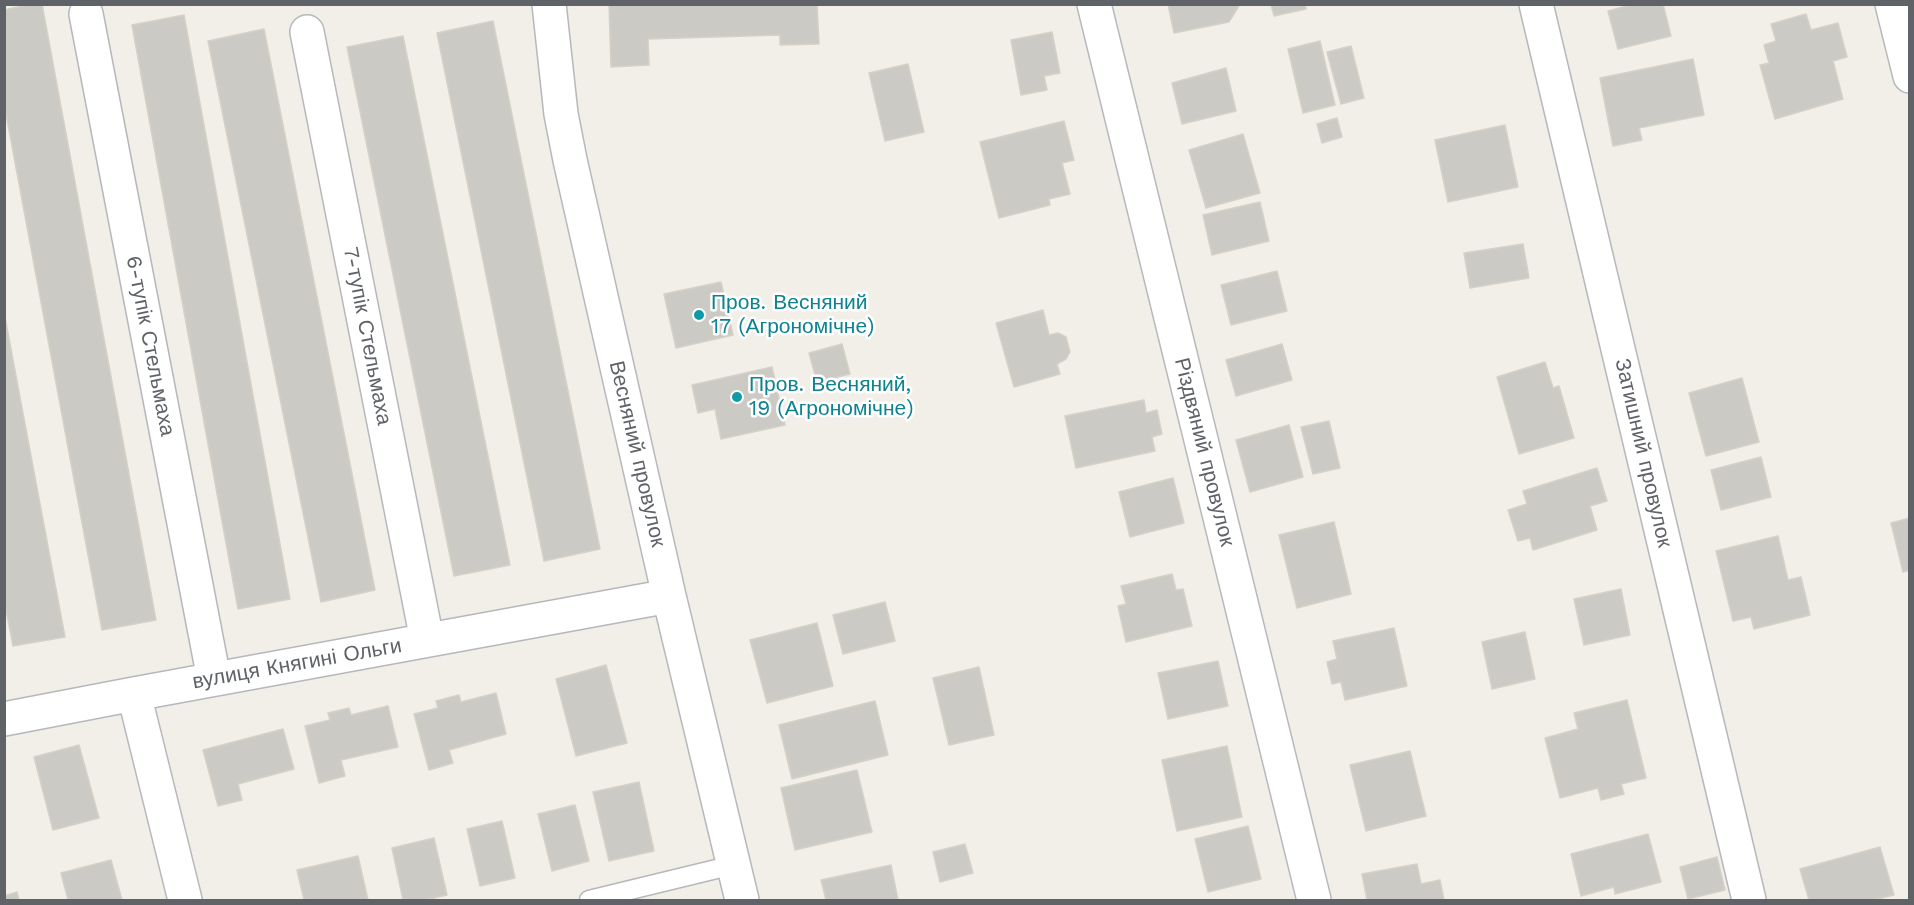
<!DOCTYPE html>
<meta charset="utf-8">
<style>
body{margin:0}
#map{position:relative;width:1914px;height:905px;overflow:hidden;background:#f1efe8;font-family:"Work Sans",sans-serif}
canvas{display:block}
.frame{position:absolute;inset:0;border:6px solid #5f6368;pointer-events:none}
</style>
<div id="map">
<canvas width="1914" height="905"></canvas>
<div class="frame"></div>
</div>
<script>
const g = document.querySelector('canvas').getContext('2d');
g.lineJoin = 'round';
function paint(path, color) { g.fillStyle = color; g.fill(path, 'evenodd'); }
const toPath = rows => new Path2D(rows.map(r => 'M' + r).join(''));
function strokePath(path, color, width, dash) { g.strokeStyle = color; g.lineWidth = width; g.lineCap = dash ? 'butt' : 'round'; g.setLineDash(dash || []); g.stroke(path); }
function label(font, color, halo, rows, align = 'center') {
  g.font = font + ' "Work Sans",sans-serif'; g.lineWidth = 5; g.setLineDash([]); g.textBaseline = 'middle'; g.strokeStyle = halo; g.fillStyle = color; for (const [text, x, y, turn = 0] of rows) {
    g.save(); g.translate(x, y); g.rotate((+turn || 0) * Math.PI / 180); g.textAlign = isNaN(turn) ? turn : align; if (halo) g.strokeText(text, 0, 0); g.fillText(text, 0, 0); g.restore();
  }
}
const building = toPath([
 [31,4,42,4,156,620,102,630,4,103,4,10,31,4],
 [609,4,817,4,819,44,780,45,780,35,648,39,649,65,611,67,609,4],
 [1168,4,1240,4,1229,22,1174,33,1168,4],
 [1271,4,1305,4,1306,9,1274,16,1271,4],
 [1635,4,1663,4,1671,36,1618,49,1608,11,1635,4],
 [1806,14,1811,30,1838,23,1847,57,1833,61,1843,99,1775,119,1760,65,1769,63,1764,45,1776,41,1771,24,1806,14],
 [184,15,290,599,238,609,132,25,184,15],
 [493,21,600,549,544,561,437,33,493,21],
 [264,29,375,590,321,602,208,41,264,29],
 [1052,32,1060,73,1044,76,1047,90,1021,95,1011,40,1052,32],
 [403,36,510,565,454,576,347,47,403,36],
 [1320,41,1335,105,1303,113,1288,49,1320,41],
 [1351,46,1364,98,1341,104,1327,52,1351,46],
 [1693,59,1704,115,1639,128,1642,140,1613,146,1600,78,1693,59],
 [908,64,924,132,885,141,869,73,908,64],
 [1226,68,1236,111,1182,124,1172,83,1226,68],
 [1337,118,1342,137,1322,143,1317,124,1337,118],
 [1064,121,1074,160,1062,163,1070,194,1049,199,1050,205,999,218,980,142,1064,121],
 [1505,125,1518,187,1448,202,1435,140,1505,125],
 [1243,134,1260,193,1206,208,1189,150,1243,134],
 [1260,202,1269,241,1212,255,1203,215,1260,202],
 [1523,244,1529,278,1470,288,1464,253,1523,244],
 [1277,271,1287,311,1231,325,1221,285,1277,271],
 [721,282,733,335,676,348,664,294,721,282],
 [1043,310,1049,335,1058,333,1066,337,1070,352,1066,359,1057,364,1060,374,1014,387,996,323,1043,310],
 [4,312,65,637,13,646,4,599,4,312],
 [842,344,850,374,817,382,809,353,842,344],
 [1282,344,1292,380,1236,396,1226,360,1282,344],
 [1545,362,1553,388,1559,386,1574,438,1519,454,1497,377,1545,362],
 [772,367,785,425,721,439,715,409,698,413,692,385,772,367],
 [1742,378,1759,442,1706,456,1689,393,1742,378],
 [1144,400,1146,413,1157,410,1162,434,1152,437,1155,451,1076,468,1065,416,1144,400],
 [1329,421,1340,468,1313,474,1301,427,1329,421],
 [1289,425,1303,477,1250,492,1236,440,1289,425],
 [1761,457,1771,497,1721,510,1711,470,1761,457],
 [1597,468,1607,501,1590,506,1597,530,1533,550,1530,538,1518,541,1508,510,1527,504,1523,491,1597,468],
 [1173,478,1184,523,1130,537,1119,492,1173,478],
 [1910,518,1910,570,1903,572,1891,523,1910,518],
 [1334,522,1351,594,1297,608,1279,535,1334,522],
 [1778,536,1788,580,1801,577,1810,615,1754,629,1751,617,1733,621,1716,551,1778,536],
 [1172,574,1176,590,1183,589,1192,626,1126,642,1118,606,1126,604,1121,586,1172,574],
 [1621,589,1630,635,1584,645,1574,599,1621,589],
 [885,602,895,641,843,654,833,615,885,602],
 [817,623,833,686,767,703,750,640,817,623],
 [1394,628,1407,686,1345,700,1341,682,1332,684,1327,662,1337,659,1333,641,1394,628],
 [1525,632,1535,679,1492,689,1482,642,1525,632],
 [1218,661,1228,706,1168,719,1158,673,1218,661],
 [606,665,627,743,576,756,556,679,606,665],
 [979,667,994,735,949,745,933,678,979,667],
 [496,693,506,734,449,750,453,763,429,770,414,714,438,708,436,701,459,695,461,702,496,693],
 [1627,700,1646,778,1621,784,1624,794,1601,800,1598,788,1560,798,1545,738,1578,729,1574,713,1627,700],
 [875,701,888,755,792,779,779,725,875,701],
 [388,706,398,747,341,760,345,776,319,783,305,726,330,720,328,713,349,708,351,715,388,706],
 [283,729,294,769,238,784,242,800,218,806,203,750,283,729],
 [79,745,99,818,53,830,34,757,79,745],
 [1227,746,1242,817,1177,831,1162,760,1227,746],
 [1410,751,1426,816,1366,831,1350,765,1410,751],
 [857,770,872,832,795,850,781,788,857,770],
 [639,782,654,851,609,861,593,792,639,782],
 [575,805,589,861,552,871,538,814,575,805],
 [502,821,515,878,480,886,467,829,502,821],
 [1248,826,1261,879,1208,892,1195,839,1248,826],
 [1648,834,1661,882,1615,894,1614,887,1581,896,1571,854,1648,834],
 [434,838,447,895,425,900,403,900,392,848,434,838],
 [965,844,973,873,940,882,933,852,965,844],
 [1880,847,1894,895,1873,900,1809,900,1800,869,1880,847],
 [358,856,368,900,304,900,297,870,358,856],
 [1717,857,1725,890,1688,899,1680,867,1717,857],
 [111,860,122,900,68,900,61,873,111,860],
 [1417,864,1421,884,1440,880,1444,900,1367,900,1362,874,1417,864],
 [891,865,898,900,826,900,821,880,891,865],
 [17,892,19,900,4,900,4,896,17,892]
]);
paint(building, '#cccac5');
strokePath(building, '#d6d1c6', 1.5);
const lane = toPath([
 [589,900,733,865]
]);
const street = toPath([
 [549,4,561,114,570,160,669,596,742,900],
 [1094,4,1314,900],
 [1536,4,1749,900],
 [1892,4,1910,76],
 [86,14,214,679],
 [307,32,427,640],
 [4,719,134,694],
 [185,900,134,694,669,596]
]);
strokePath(lane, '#b5b8bc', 21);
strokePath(street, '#b5b8bc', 36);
strokePath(lane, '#fff', 18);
strokePath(street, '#fff', 33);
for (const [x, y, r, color] of [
 [699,315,6,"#0f9aa8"],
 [737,397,6,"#0f9aa8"]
]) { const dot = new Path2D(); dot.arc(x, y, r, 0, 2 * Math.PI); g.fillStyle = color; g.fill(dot); strokePath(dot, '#fff', 2); }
label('21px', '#0d838f', '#fff', [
 ["Пров. Весняний",711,303],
 ["17 (Агрономічне)",711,327],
 ["Пров. Весняний,",749,385],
 ["19 (Агрономічне)",749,409]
], 'left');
label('21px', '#5f6368', '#fff', [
 ["7-тупік Стельмаха",367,336,79],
 ["6-тупік Стельмаха",150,346,79],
 ["Різдвяний провулок",1204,452,76],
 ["Затишний провулок",1643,453,77],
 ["Весняний провулок",637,454,77],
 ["вулиця Княгині Ольги",297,664,-10]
]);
</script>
